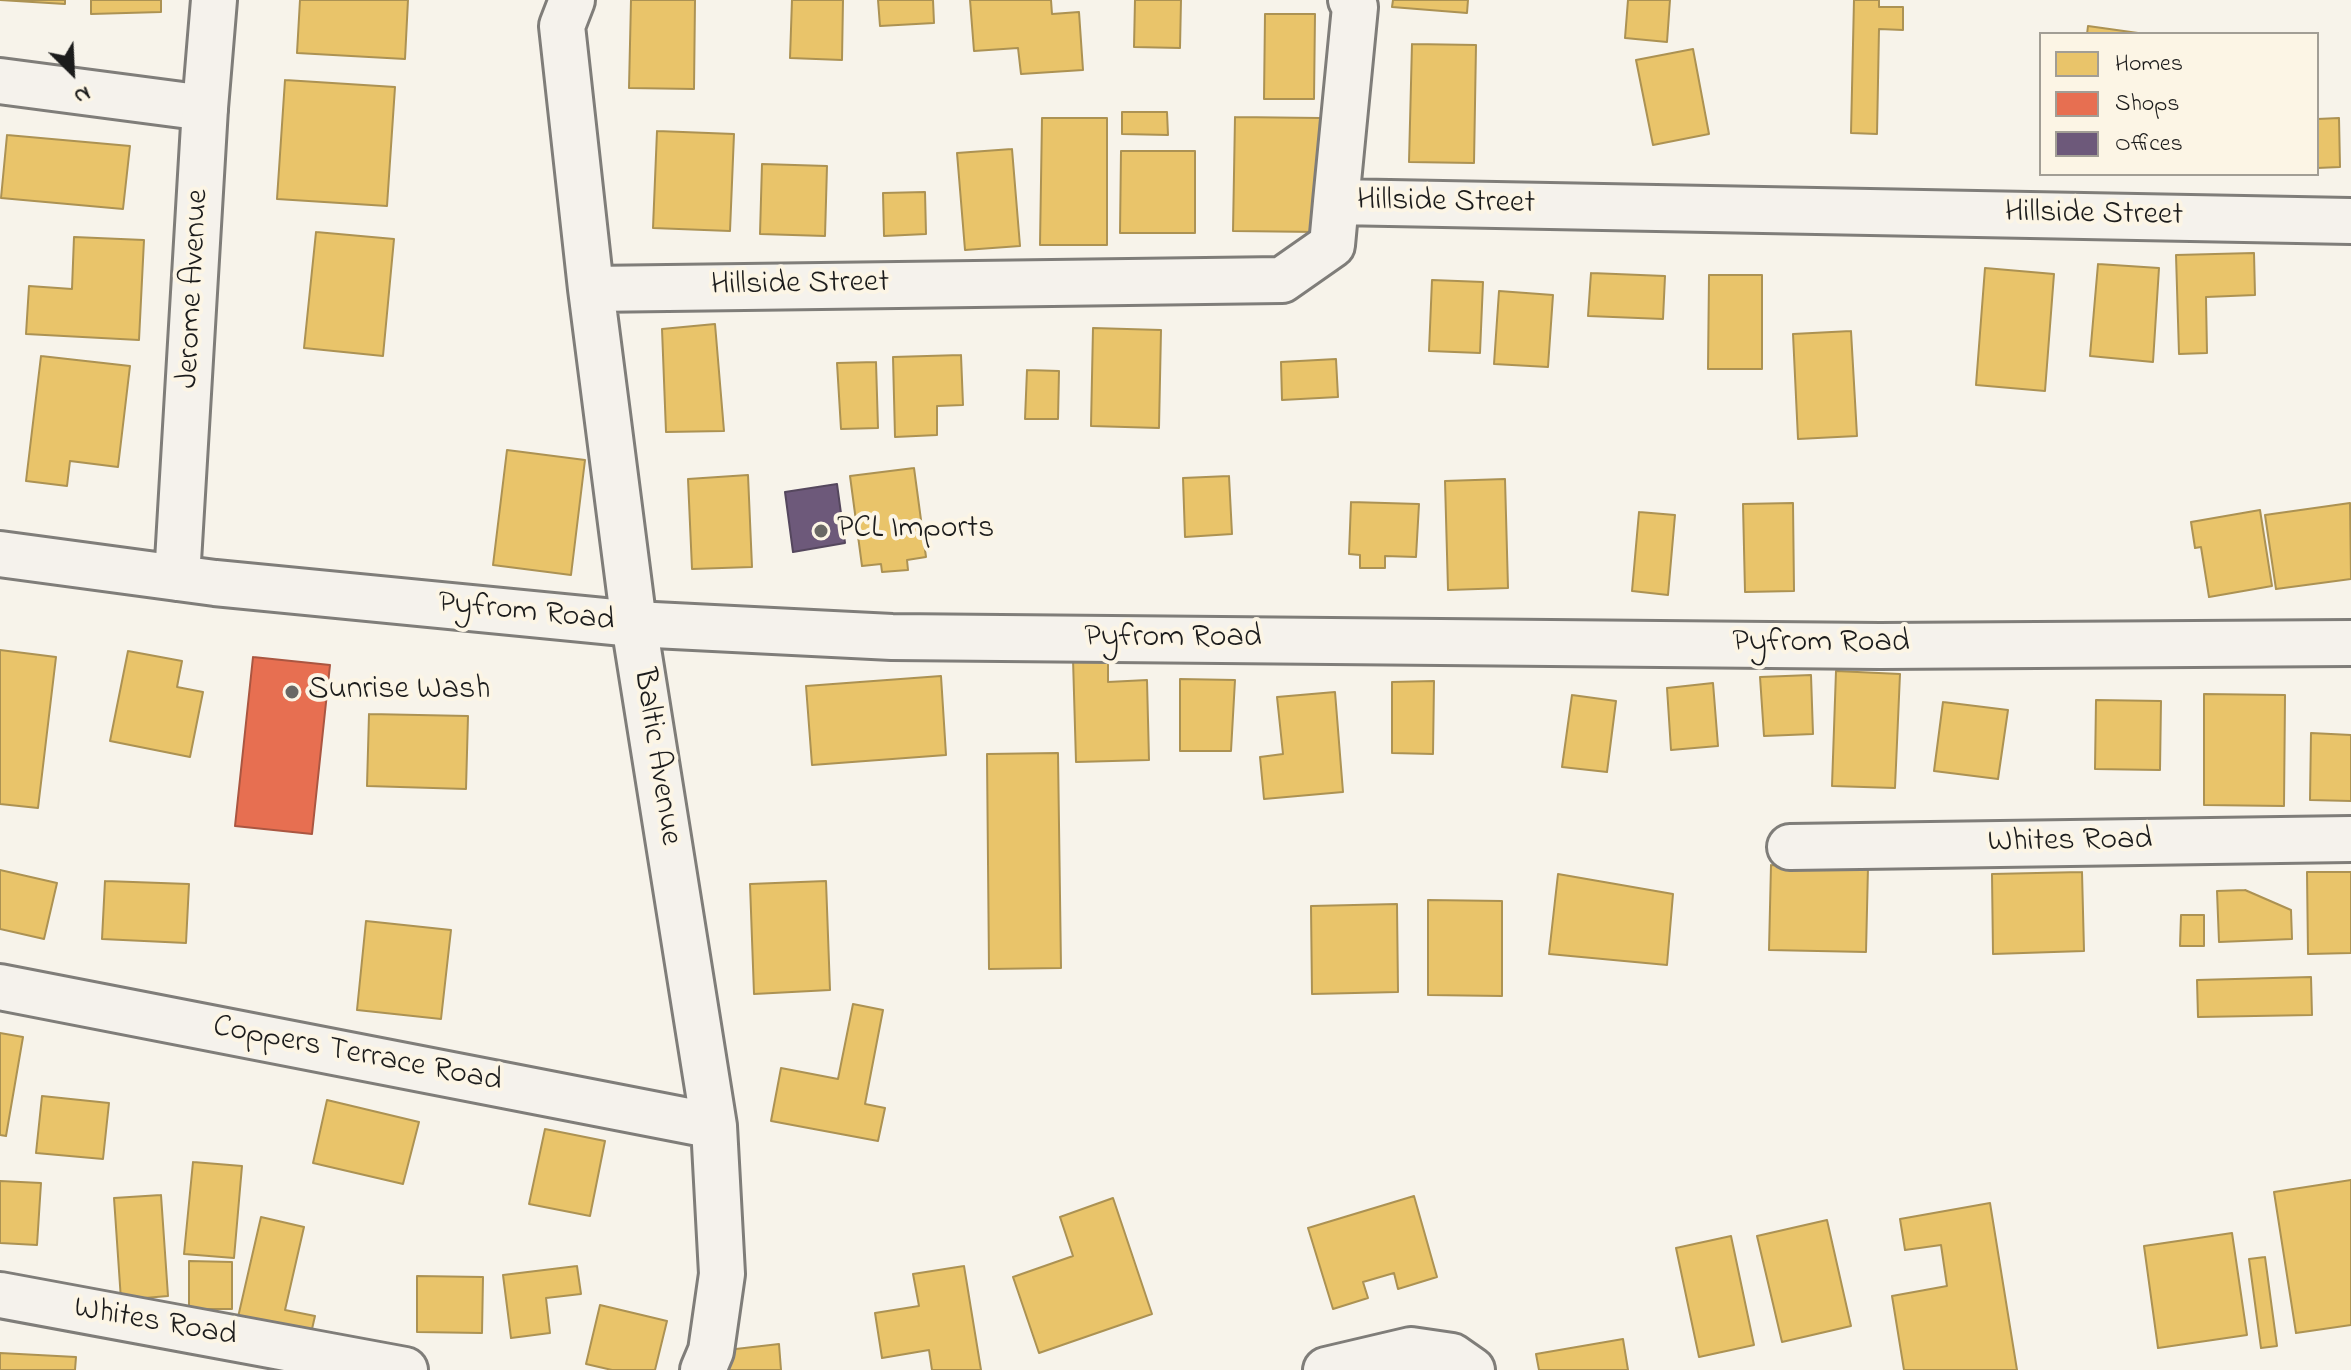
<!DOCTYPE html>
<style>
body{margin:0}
#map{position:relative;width:2351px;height:1370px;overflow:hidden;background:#f7f3ea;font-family:"Indie Flower",sans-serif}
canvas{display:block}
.legend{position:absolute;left:2039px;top:32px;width:280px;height:144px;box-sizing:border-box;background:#fcf5e5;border:2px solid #a29e95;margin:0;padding:10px 14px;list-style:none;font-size:24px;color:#1c1c1c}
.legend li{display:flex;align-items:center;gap:16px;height:40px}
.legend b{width:40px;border:2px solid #a29e95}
.north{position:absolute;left:32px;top:32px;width:80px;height:80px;-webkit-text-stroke:6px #fcf5e5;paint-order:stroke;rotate:156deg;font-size:22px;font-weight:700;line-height:32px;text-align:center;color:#1c1c1c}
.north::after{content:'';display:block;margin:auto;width:28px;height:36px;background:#1c1c1c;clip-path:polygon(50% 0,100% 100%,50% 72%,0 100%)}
</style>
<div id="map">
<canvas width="2351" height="1370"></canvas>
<ul class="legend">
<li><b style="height:22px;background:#e9c46a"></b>Homes</li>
<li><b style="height:22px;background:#e76f51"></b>Shops</li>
<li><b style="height:22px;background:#6d597a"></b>Offices</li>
</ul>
<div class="north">N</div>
</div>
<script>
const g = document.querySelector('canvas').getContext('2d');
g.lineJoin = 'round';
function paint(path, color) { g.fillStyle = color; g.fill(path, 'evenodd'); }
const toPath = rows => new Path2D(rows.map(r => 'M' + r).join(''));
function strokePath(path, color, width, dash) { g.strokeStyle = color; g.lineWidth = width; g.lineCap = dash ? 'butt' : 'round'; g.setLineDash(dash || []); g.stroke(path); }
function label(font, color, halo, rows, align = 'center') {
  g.font = font + ' "Indie Flower",sans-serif'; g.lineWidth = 8; g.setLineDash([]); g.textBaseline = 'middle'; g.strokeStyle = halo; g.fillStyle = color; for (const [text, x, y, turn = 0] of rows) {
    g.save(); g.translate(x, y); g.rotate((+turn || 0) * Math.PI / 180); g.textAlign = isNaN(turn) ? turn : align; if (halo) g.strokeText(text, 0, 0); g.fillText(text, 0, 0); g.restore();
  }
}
const homes = toPath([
 [0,0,65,0,65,4,0,0],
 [91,0,161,0,161,12,91,14,91,0],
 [300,0,408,0,405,59,297,53,300,0],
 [631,0,695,0,694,89,629,88,631,0],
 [792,0,843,0,842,60,790,58,792,0],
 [878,0,933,0,934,23,880,26,878,0],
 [970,0,1051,0,1052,14,1079,12,1083,70,1021,74,1018,48,974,51,970,0],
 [1135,0,1181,0,1180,48,1134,47,1135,0],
 [1393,0,1468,0,1467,13,1392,7,1393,0],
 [1628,0,1670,0,1667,42,1625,38,1628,0],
 [1854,0,1879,0,1879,7,1903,7,1903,30,1879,29,1877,134,1851,133,1854,0],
 [1265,14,1315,14,1314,99,1264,99,1265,14],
 [2088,26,2138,33,2138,34,2087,34,2088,26],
 [1412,44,1476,45,1474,163,1409,162,1412,44],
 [1693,49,1709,134,1653,145,1636,60,1693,49],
 [285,80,395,87,387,206,277,199,285,80],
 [1122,112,1167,112,1168,135,1122,134,1122,112],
 [1235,117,1320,118,1318,232,1233,231,1235,117],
 [1042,118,1107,118,1107,245,1040,245,1042,118],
 [2339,118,2340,167,2317,168,2317,119,2339,118],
 [657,131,734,134,730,231,653,228,657,131],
 [7,135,130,146,123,209,1,198,7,135],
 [1012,149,1020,246,965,250,957,153,1012,149],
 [1121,151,1195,151,1195,233,1120,233,1121,151],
 [762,164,827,166,825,236,760,234,762,164],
 [925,192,926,234,884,236,883,193,925,192],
 [316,232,394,239,383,356,304,348,316,232],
 [74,237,144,240,139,340,26,334,29,286,72,289,74,237],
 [2254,253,2255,295,2206,297,2207,353,2179,354,2176,255,2254,253],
 [2098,264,2159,268,2153,362,2090,356,2098,264],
 [1985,268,2054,274,2045,391,1976,385,1985,268],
 [1591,273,1665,276,1663,319,1588,316,1591,273],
 [1709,275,1762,275,1762,369,1708,369,1709,275],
 [1432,280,1483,282,1480,353,1429,351,1432,280],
 [1499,291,1553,295,1548,367,1494,364,1499,291],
 [715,324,724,431,666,432,662,329,715,324],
 [1093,328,1161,330,1159,428,1091,426,1093,328],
 [1851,331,1857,436,1798,439,1793,334,1851,331],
 [961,355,963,405,937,406,937,435,895,437,893,357,961,355],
 [41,356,130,366,118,467,70,461,67,486,26,481,41,356],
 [1336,359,1338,397,1282,400,1281,362,1336,359],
 [876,362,878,428,841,429,837,363,876,362],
 [1027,370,1059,371,1058,419,1025,419,1027,370],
 [507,450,585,460,571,575,493,565,507,450],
 [914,468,926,557,907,560,908,570,882,572,881,564,862,566,850,476,914,468],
 [748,475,752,567,692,569,688,479,748,475],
 [1229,476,1232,534,1185,537,1183,478,1229,476],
 [1505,479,1508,588,1448,590,1445,481,1505,479],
 [1351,502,1419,504,1416,557,1385,556,1385,568,1360,568,1360,555,1349,554,1351,502],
 [1793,503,1794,591,1745,592,1743,504,1793,503],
 [2350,503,2351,579,2276,589,2265,515,2350,503],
 [2260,510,2272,586,2209,597,2201,547,2195,548,2191,522,2260,510],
 [1639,512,1675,515,1668,595,1632,591,1639,512],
 [0,650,56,657,38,808,0,804,0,650],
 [128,651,182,661,177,687,203,692,190,757,110,741,128,651],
 [1073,659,1108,659,1108,682,1147,680,1149,760,1076,762,1073,659],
 [1836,671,1900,674,1895,788,1832,786,1836,671],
 [1811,675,1813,734,1764,736,1760,677,1811,675],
 [941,676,946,755,812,765,806,686,941,676],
 [1180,679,1235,680,1231,751,1180,751,1180,679],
 [1434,681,1433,754,1392,753,1392,682,1434,681],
 [1713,683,1718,746,1671,750,1667,688,1713,683],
 [1335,692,1343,792,1264,799,1260,757,1283,754,1277,697,1335,692],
 [2204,694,2285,695,2284,806,2204,805,2204,694],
 [1572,695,1616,701,1607,772,1562,767,1572,695],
 [2096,700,2161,701,2160,770,2095,769,2096,700],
 [1943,702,2008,710,1998,779,1934,771,1943,702],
 [369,714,468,716,466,789,367,786,369,714],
 [2311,733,2351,735,2351,801,2310,800,2311,733],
 [1058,753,1061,968,989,969,987,754,1058,753],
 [1771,865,1868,867,1866,952,1769,950,1771,865],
 [0,870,57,883,44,939,0,929,0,870],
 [2082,872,2084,951,1993,954,1992,874,2082,872],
 [2307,872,2351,872,2351,953,2308,954,2307,872],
 [1558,874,1673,894,1667,965,1549,954,1558,874],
 [105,881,189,884,186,943,102,939,105,881],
 [826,881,830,990,754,994,750,884,826,881],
 [2245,890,2291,910,2292,939,2219,942,2217,891,2245,890],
 [1428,900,1502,901,1502,996,1428,995,1428,900],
 [1397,904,1398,992,1312,994,1311,906,1397,904],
 [2181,915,2204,915,2204,946,2180,946,2181,915],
 [366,921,451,930,441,1019,357,1010,366,921],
 [2311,977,2312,1015,2198,1017,2197,980,2311,977],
 [853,1004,883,1010,865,1104,885,1108,878,1141,771,1121,781,1068,838,1079,853,1004],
 [0,1033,23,1037,6,1136,0,1135,0,1033],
 [42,1096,109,1103,103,1159,36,1153,42,1096],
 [327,1100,419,1122,403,1184,313,1163,327,1100],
 [545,1129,605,1141,590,1216,529,1204,545,1129],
 [193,1162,242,1166,234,1258,184,1254,193,1162],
 [2351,1180,2351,1325,2296,1333,2274,1192,2351,1180],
 [0,1181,41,1183,37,1245,0,1243,0,1181],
 [161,1195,168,1296,121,1300,114,1198,161,1195],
 [1414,1196,1437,1277,1398,1289,1394,1273,1363,1282,1368,1298,1333,1309,1308,1228,1414,1196],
 [1113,1198,1152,1314,1039,1353,1013,1277,1073,1256,1060,1217,1113,1198],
 [1990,1203,2017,1370,1904,1370,1892,1296,1947,1286,1941,1245,1905,1250,1900,1219,1990,1203],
 [261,1217,304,1227,285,1310,315,1316,309,1342,236,1326,261,1217],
 [1827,1220,1851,1326,1782,1342,1757,1236,1827,1220],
 [2232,1233,2247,1335,2158,1348,2144,1246,2232,1233],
 [1731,1236,1754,1345,1699,1357,1676,1248,1731,1236],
 [2265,1257,2277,1346,2261,1348,2249,1259,2265,1257],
 [189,1261,232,1262,232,1309,189,1309,189,1261],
 [577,1266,581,1294,546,1298,550,1333,511,1338,503,1275,577,1266],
 [964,1266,981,1370,932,1370,929,1350,882,1358,875,1313,919,1306,913,1274,964,1266],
 [417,1276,483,1277,482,1333,417,1332,417,1276],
 [600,1305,667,1321,655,1370,612,1370,586,1364,600,1305],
 [1623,1339,1628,1370,1539,1370,1536,1354,1623,1339],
 [779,1344,781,1370,729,1370,727,1350,779,1344],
 [0,1353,76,1357,75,1370,0,1370,0,1353]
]);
paint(homes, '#e9c46a');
strokePath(homes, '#ac9253', 2);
const shops = toPath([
 [253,657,330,665,312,834,235,826,253,657]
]);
paint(shops, '#e76f51');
strokePath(shops, '#aa5641', 2);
const offices = toPath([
 [837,484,845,543,793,552,785,492,837,484]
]);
paint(offices, '#6d597a');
strokePath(offices, '#55475e', 2);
const minor = toPath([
 [572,0,562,26,591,289,634,624,714,1126,722,1274,711,1351,703,1370],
 [0,81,205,108],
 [1336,202,1355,7,1351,0],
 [591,289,1282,280,1332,245,1336,202,2351,221],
 [1790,847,2351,839],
 [0,987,714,1126],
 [0,1295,405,1370],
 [1326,1370,1411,1350,1452,1356,1472,1370]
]);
const tertiary = toPath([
 [0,554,215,583,634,624,892,637,1880,646,2351,643],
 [177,578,205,108,214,0]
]);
strokePath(minor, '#7f7d79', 50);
strokePath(tertiary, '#7f7d79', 50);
strokePath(minor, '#f5f2ec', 44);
strokePath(tertiary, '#f5f2ec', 44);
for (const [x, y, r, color] of [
 [821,531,8,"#696764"],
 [292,692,8,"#696764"]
]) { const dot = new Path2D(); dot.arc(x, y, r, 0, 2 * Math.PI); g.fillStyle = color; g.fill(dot); strokePath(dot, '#fcf5e5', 3); }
label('32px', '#1c1c1c', '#fcf5e5', [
 ["Hillside Street",1446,204,1],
 ["Hillside Street",2094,216,1],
 ["Hillside Street",800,286,-1],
 ["Jerome Avenue",195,289,-87],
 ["Pyfrom Road",526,614,6],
 ["Pyfrom Road",1173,640],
 ["Pyfrom Road",1821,645],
 ["Baltic Avenue",655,757,81],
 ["Whites Road",2070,843,-1],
 ["Coppers Terrace Road",357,1056,11],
 ["Whites Road",155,1324,10]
]);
label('32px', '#1c1c1c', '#fcf5e5', [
 ["PCL Imports",837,531],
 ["Sunrise Wash",308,692]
], 'left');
</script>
